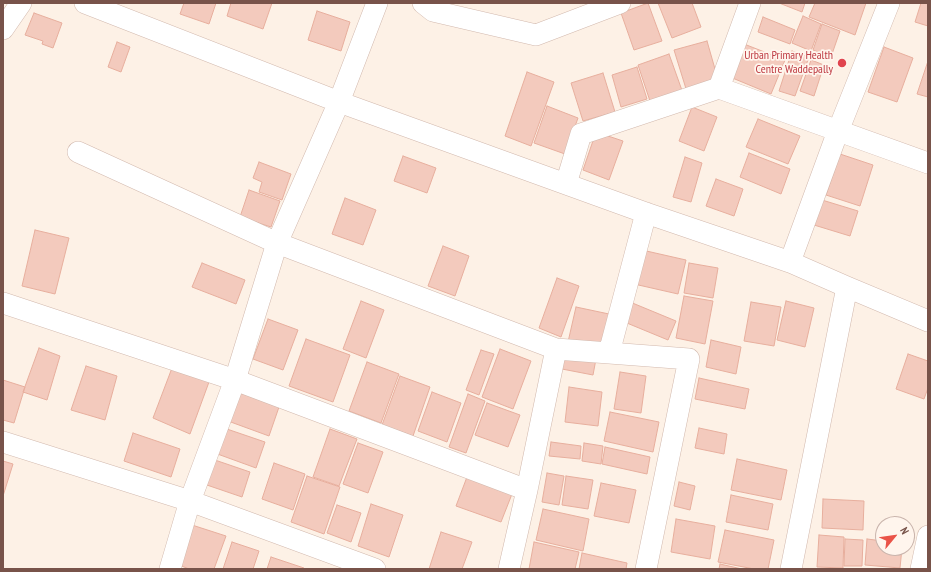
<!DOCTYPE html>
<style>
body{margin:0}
#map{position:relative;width:931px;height:572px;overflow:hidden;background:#fdf1e6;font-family:"PT Sans Narrow",sans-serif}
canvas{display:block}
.frame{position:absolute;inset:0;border:4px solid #78534a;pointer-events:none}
.north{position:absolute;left:875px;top:516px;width:40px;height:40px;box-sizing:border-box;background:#fff5ed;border:1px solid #c9b4ac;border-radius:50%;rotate:61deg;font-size:11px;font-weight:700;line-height:16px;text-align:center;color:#78534a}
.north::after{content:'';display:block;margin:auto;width:14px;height:18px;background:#ea5348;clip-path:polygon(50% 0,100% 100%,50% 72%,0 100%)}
</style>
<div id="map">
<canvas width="931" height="572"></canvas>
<div class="frame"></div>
<div class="north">N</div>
</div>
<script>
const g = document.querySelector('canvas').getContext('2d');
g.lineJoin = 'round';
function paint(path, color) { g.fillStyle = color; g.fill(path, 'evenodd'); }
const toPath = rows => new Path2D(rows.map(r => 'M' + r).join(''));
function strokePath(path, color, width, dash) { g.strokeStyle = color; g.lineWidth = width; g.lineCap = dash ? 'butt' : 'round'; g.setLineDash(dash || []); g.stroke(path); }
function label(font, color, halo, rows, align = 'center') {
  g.font = font + ' "PT Sans Narrow",sans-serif'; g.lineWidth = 3.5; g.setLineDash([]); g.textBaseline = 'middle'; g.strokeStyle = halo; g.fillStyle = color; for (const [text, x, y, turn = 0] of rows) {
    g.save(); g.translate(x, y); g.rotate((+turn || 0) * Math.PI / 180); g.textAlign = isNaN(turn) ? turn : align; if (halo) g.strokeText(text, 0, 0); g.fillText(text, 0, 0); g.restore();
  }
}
const building = toPath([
 [184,3,216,3,209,24,180,14,184,3],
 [231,3,272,3,263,29,227,16,231,3],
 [648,3,662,41,634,50,621,13,648,3],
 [658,3,692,3,701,27,672,38,658,3],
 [779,3,805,3,802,12,779,3],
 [815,3,866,3,855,35,809,17,815,3],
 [921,3,928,3,928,26,915,22,921,3],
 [317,11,350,22,341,51,308,40,317,11],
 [34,13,62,23,53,48,42,44,43,41,25,35,34,13],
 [803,16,821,24,811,51,792,43,803,16],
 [763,17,795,30,790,44,758,32,763,17],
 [822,24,840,31,831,57,813,50,822,24],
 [707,41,719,83,687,92,674,50,707,41],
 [117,42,130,47,121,72,108,67,117,42],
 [744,44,785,60,771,94,730,77,744,44],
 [884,47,913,58,897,102,868,92,884,47],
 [792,51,809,57,795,96,779,91,792,51],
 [669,54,684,96,652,107,638,65,669,54],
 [811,60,824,65,814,96,800,91,811,60],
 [928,61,928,97,917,94,928,61],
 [637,67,647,99,621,107,612,75,637,67],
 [527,72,554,82,531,146,505,136,527,72],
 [603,73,615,112,583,121,571,83,603,73],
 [547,106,578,118,565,154,534,143,547,106],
 [692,107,717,117,704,151,679,141,692,107],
 [758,119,800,136,788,164,746,147,758,119],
 [596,132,623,141,609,180,583,170,596,132],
 [749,153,790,169,781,194,740,177,749,153],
 [840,154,873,165,860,206,826,195,840,154],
 [403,156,436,168,427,193,394,181,403,156],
 [685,157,702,163,691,202,673,197,685,157],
 [259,162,291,174,282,200,259,192,262,182,253,178,259,162],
 [716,179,743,189,734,216,706,206,716,179],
 [249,190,280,201,271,227,240,217,249,190],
 [345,198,376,210,363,245,332,234,345,198],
 [822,200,858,211,850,236,814,225,822,200],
 [35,230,69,238,55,294,22,286,35,230],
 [443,246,469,256,455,296,428,286,443,246],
 [642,250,686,260,678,294,634,284,642,250],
 [202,263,245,280,236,304,192,287,202,263],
 [689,263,718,268,713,298,684,293,689,263],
 [557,278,579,286,561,337,539,328,557,278],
 [684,296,713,301,705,344,676,338,684,296],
 [361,301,384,310,366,358,343,349,361,301],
 [786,301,814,308,805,347,777,340,786,301],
 [630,302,676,321,668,340,622,321,630,302],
 [751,302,781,307,774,346,744,341,751,302],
 [576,307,609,314,602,349,568,342,576,307],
 [268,319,298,330,283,370,253,359,268,319],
 [306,339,350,355,333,402,289,386,306,339],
 [711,340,741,347,736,374,706,367,711,340],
 [39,348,60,356,47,400,23,392,39,348],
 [500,349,531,361,513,409,482,397,500,349],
 [481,350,494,354,479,395,466,390,481,350],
 [565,352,596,359,593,375,562,369,565,352],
 [908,354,928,361,928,388,924,399,896,389,908,354],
 [367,362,399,374,381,423,349,411,367,362],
 [86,366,117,376,105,420,71,410,86,366],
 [172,368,209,382,190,434,153,418,172,368],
 [620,372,646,376,641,413,614,409,620,372],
 [400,376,430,387,413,436,382,425,400,376],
 [699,378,749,389,745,409,695,399,699,378],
 [3,380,25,387,14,423,3,420,3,380],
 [569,387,602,392,598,426,565,422,569,387],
 [238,392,279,407,269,436,228,421,238,392],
 [432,392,461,403,447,442,418,431,432,392],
 [468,394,485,401,466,453,449,447,468,394],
 [487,403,520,415,508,447,475,435,487,403],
 [610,412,659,422,653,452,604,441,610,412],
 [221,427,265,442,256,468,212,452,221,427],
 [699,428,727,434,724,454,695,448,699,428],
 [330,429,357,439,339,486,313,477,330,429],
 [133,433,180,449,171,477,124,461,133,433],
 [551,442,581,446,580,459,549,456,551,442],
 [358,443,383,452,368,493,343,484,358,443],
 [584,443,603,446,601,464,582,461,584,443],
 [605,447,650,457,647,474,602,464,605,447],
 [209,458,250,472,242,497,201,483,209,458],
 [737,459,787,470,781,500,731,490,737,459],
 [3,461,13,464,3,496,3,461],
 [274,463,305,474,293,510,262,499,274,463],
 [547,473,564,476,559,505,542,502,547,473],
 [307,476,340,487,324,534,291,522,307,476],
 [566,476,593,480,588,509,562,505,566,476],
 [467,477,512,494,501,522,456,506,467,477],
 [679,482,695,486,690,510,674,506,679,482],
 [601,483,636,490,629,523,594,516,601,483],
 [731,495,773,504,768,530,726,522,731,495],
 [823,499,864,501,863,530,822,528,823,499],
 [371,504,403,515,389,557,358,546,371,504],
 [337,505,361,513,351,542,327,533,337,505],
 [543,509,589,519,583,551,536,540,543,509],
 [676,519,715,526,710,559,671,552,676,519],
 [192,525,226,536,214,569,189,569,179,565,192,525],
 [725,530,774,540,768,569,754,569,718,562,725,530],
 [441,532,472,542,462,569,429,569,441,532],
 [819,535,844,537,843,568,817,567,819,535],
 [845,539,863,540,862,566,844,566,845,539],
 [867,539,883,541,883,548,902,548,900,568,865,565,867,539],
 [232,542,259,551,253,569,223,569,232,542],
 [534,542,579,552,575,569,529,569,534,542],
 [582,553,627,563,626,569,579,569,582,553],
 [271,557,304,568,303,569,267,569,271,557],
 [720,564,742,569,719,569,720,564]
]);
paint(building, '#f3cabd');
strokePath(building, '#e7ae9d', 1);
const minor = toPath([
 [85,3,339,102,646,213,790,262,847,287,928,321],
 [423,3,433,11,536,35,620,3],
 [3,29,21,3],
 [719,88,928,163],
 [78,152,277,243,556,349,689,359,646,569],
 [566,184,581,134,719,88,750,3],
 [790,262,838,131,889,3],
 [3,303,235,380,527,490],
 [609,353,646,213],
 [3,442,190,501,375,569],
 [170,569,190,501,235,380,277,243,339,102,377,3],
 [509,569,527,490,556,349],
 [791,569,847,287],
 [921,569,928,536]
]);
strokePath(minor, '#d2b9ae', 22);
strokePath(minor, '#fff', 21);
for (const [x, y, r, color] of [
 [842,63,5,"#e0444e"]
]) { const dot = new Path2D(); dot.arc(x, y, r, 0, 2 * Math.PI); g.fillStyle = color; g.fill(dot); strokePath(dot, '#fff5ed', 1.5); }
label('12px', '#be3a42', '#fff5ed', [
 ["Urban Primary Health",833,56],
 ["Centre Waddepally",833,70]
], 'right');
</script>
